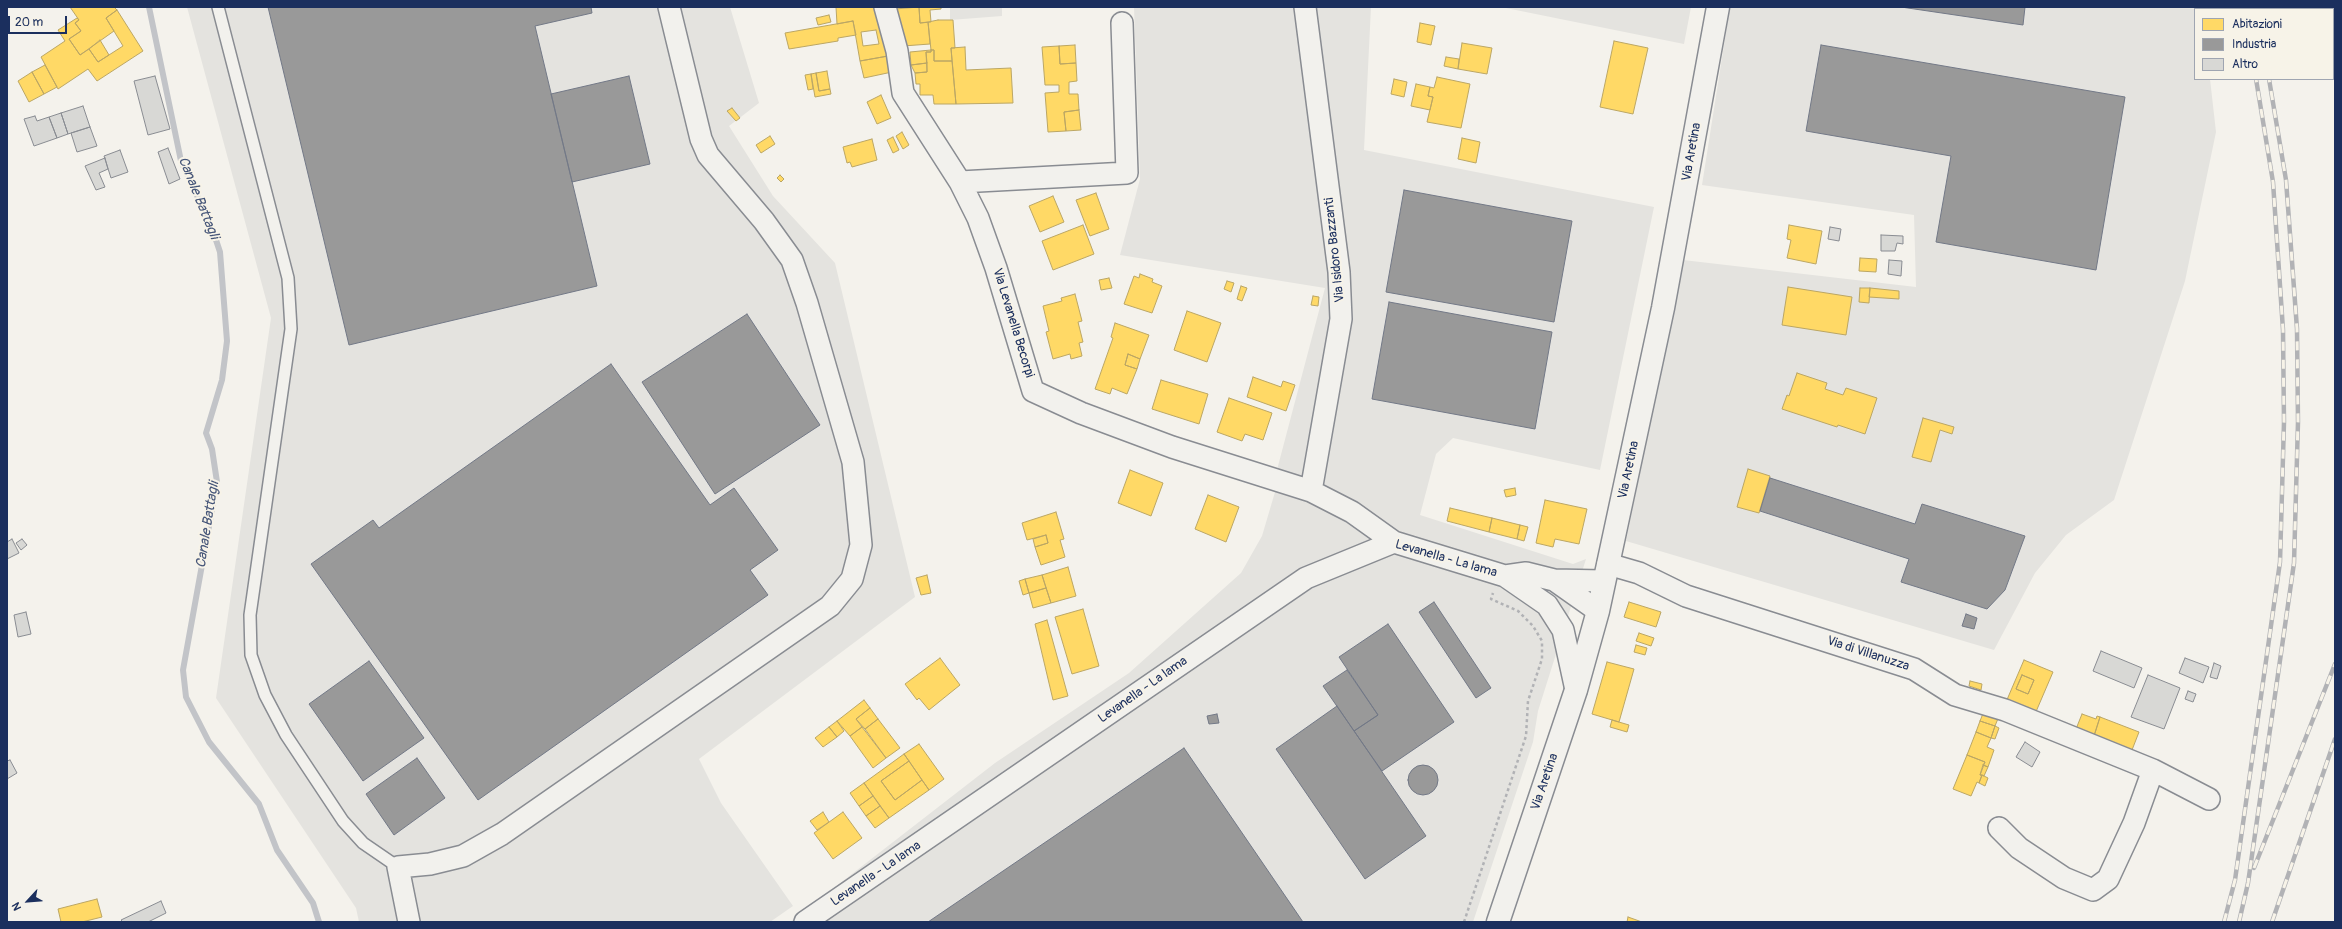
<!DOCTYPE html>
<style>
body{margin:0}
#map{position:relative;width:2342px;height:929px;overflow:hidden;background:#f4f2ec;font-family:Pangolin,sans-serif}
canvas{display:block}
.frame{position:absolute;inset:0;border:8px solid #1b2f5e;pointer-events:none}
.legend{position:absolute;left:2194px;top:8px;width:140px;height:72px;box-sizing:border-box;background:#f7f3e8;border:1px solid #9fa5b1;margin:0;padding:5px 7px;list-style:none;font-size:12px;color:#1b2f5e}
.legend li{display:flex;align-items:center;gap:8px;height:20px}
.legend b{width:20px;border:1px solid #9fa5b1}
.north{position:absolute;left:8px;top:881px;width:40px;height:40px;-webkit-text-stroke:3px #f7f3e8;paint-order:stroke;rotate:244deg;font-size:11px;font-weight:700;line-height:16px;text-align:center;color:#1b2f5e}
.north::after{content:'';display:block;margin:auto;width:14px;height:18px;background:#1b2f5e;clip-path:polygon(50% 0,100% 100%,50% 72%,0 100%)}
.scale{position:absolute;left:8px;top:16px;width:59px;height:18px;box-sizing:border-box;border:2px solid #1b2f5e;border-top:0;padding-left:5px;font-size:12px;line-height:14px;white-space:nowrap;color:#1b2f5e;-webkit-text-stroke:3px #f7f3e8;paint-order:stroke}
</style>
<div id="map">
<canvas width="2342" height="929"></canvas>
<div class="frame"></div>
<ul class="legend">
<li><b style="height:11px;background:#ffd966"></b>Abitazioni</li>
<li><b style="height:11px;background:#999"></b>Industria</li>
<li><b style="height:11px;background:#d8d8d5"></b>Altro</li>
</ul>
<div class="north">N</div>
<div class="scale">20 m</div>
</div>
<script>
const g = document.querySelector('canvas').getContext('2d');
g.lineJoin = 'round';
function paint(path, color) { g.fillStyle = color; g.fill(path, 'evenodd'); }
const toPath = rows => new Path2D(rows.map(r => 'M' + r).join(''));
function strokePath(path, color, width, dash) { g.strokeStyle = color; g.lineWidth = width; g.lineCap = dash ? 'butt' : 'round'; g.setLineDash(dash || []); g.stroke(path); }
function label(font, color, halo, rows, align = 'center') {
  g.font = font + ' Pangolin,sans-serif'; g.lineWidth = 4; g.setLineDash([]); g.textBaseline = 'middle'; g.strokeStyle = halo; g.fillStyle = color; for (const [text, x, y, turn = 0] of rows) {
    g.save(); g.translate(x, y); g.rotate((+turn || 0) * Math.PI / 180); g.textAlign = isNaN(turn) ? turn : align; if (halo) g.strokeText(text, 0, 0); g.fillText(text, 0, 0); g.restore();
  }
}
paint(toPath([
 [187,7,730,7,759,103,729,126,773,196,835,263,915,597,699,759,721,803,793,906,770,922,359,922,356,908,216,698,271,318],
 [950,7,1002,7,1002,16,950,20],
 [1134,7,1371,7,1364,150,1654,207,1600,470,1453,438,1436,454,1420,515,1573,564,1586,559,1538,711,1533,742,1473,922,790,922,995,763,1129,673,1241,573,1262,536,1275,492,1278,466,1325,288,1120,255,1140,179],
 [1501,7,1691,7,1684,44],
 [1730,7,2196,7,2195,79,2210,79,2216,132,2185,281,2114,500,2066,535,2035,573,1994,650,1626,541,1683,260,1916,287,1914,215,1702,185]
]), '#e4e3df');
const homes = toPath([
 [70,7,114,7,117,10,106,18,114,31,80,55,69,39,81,31,75,23,79,20,70,7],
 [836,7,879,7,888,56,860,61,853,21,837,24,836,7],
 [876,30,879,44,863,46,861,32,876,30],
 [919,7,941,7,941,9,930,10,931,22,920,23,919,7],
 [919,7,920,23,928,22,930,44,903,46,901,24,896,25,895,9,919,7],
 [117,10,143,51,97,81,88,69,58,89,41,57,65,41,58,30,77,18,79,20,75,23,81,31,69,39,80,55,89,49,98,62,123,46,106,18,117,10],
 [829,15,831,22,818,25,816,18,829,15],
 [938,20,953,20,955,48,951,48,952,61,934,61,934,50,931,50,928,22,938,20],
 [853,21,856,35,838,38,838,41,789,49,785,33,853,21],
 [1420,23,1435,26,1431,45,1417,42,1420,23],
 [100,40,109,55,98,62,89,49,100,40],
 [1614,41,1648,48,1633,114,1600,107,1614,41],
 [1462,43,1492,48,1487,74,1458,69,1462,43],
 [1075,45,1076,63,1060,64,1059,46,1075,45],
 [1059,46,1060,64,1076,63,1077,81,1069,82,1069,94,1078,94,1079,110,1064,112,1066,131,1048,132,1045,93,1059,92,1059,85,1045,85,1042,47,1059,46],
 [965,47,966,70,1011,68,1013,103,956,104,951,48,965,47],
 [931,50,931,52,926,52,927,63,911,65,910,52,931,50],
 [931,50,934,50,934,61,952,61,956,104,934,104,933,95,920,95,920,84,916,84,915,73,927,72,926,52,931,52,931,50],
 [888,56,892,72,864,78,860,61,888,56],
 [1446,57,1459,59,1458,69,1444,66,1446,57],
 [927,63,927,72,915,73,911,65,927,63],
 [45,65,57,87,44,94,32,72,45,65],
 [827,71,830,89,819,91,816,73,827,71],
 [32,72,44,94,29,102,18,81,32,72],
 [816,73,819,91,830,89,831,94,815,97,811,74,816,73],
 [811,74,813,89,808,90,805,75,811,74],
 [1437,77,1470,84,1461,128,1427,122,1433,97,1428,96,1430,87,1434,88,1437,77],
 [1394,79,1407,82,1404,97,1391,94,1394,79],
 [1416,84,1430,87,1428,96,1433,97,1430,110,1411,106,1416,84],
 [881,95,891,118,877,124,867,102,881,95],
 [732,108,740,118,736,121,727,111,732,108],
 [1079,110,1081,130,1066,131,1064,112,1079,110],
 [902,132,909,145,903,149,896,136,902,132],
 [770,136,775,144,761,153,756,145,770,136],
 [893,137,899,150,893,153,887,140,893,137],
 [1462,138,1480,142,1476,163,1458,159,1462,138],
 [872,139,877,160,852,167,850,162,847,163,843,147,872,139],
 [780,175,784,179,781,182,777,178,780,175],
 [1096,193,1109,229,1090,236,1076,200,1096,193],
 [1053,196,1064,222,1040,232,1029,206,1053,196],
 [1083,225,1094,254,1053,270,1042,241,1083,225],
 [1789,225,1822,231,1816,264,1787,258,1791,240,1787,239,1789,225],
 [1860,258,1877,259,1876,272,1859,271,1860,258],
 [1140,274,1153,279,1152,282,1162,286,1152,313,1124,304,1134,276,1139,278,1140,274],
 [1109,278,1112,288,1101,290,1099,280,1109,278],
 [1227,281,1234,283,1231,292,1224,289,1227,281],
 [1241,286,1247,288,1242,301,1237,299,1241,286],
 [1788,287,1852,297,1846,335,1782,325,1788,287],
 [1860,288,1870,288,1869,303,1859,302,1860,288],
 [1870,288,1899,291,1899,299,1869,297,1870,288],
 [1075,294,1082,321,1078,322,1083,342,1079,343,1082,356,1071,359,1070,354,1053,359,1046,332,1049,331,1043,306,1062,301,1061,298,1075,294],
 [1313,296,1319,297,1318,306,1311,305,1313,296],
 [1187,311,1221,323,1207,362,1174,350,1187,311],
 [1115,323,1149,335,1140,359,1128,354,1125,365,1137,369,1127,394,1112,388,1110,394,1095,389,1113,338,1111,337,1115,323],
 [1128,354,1140,359,1137,369,1125,365,1128,354],
 [1797,373,1827,383,1825,389,1843,395,1846,388,1877,398,1865,434,1838,425,1837,427,1782,409,1787,395,1789,396,1797,373],
 [1253,377,1281,387,1283,381,1295,385,1286,411,1247,397,1253,377],
 [1161,380,1208,394,1199,424,1152,409,1161,380],
 [1229,398,1272,413,1263,440,1245,434,1242,441,1217,432,1229,398],
 [1923,418,1954,427,1952,434,1940,430,1931,462,1912,457,1923,418],
 [1748,469,1770,476,1759,513,1737,507,1748,469],
 [1130,470,1163,483,1151,516,1118,503,1130,470],
 [1515,488,1516,495,1506,497,1504,490,1515,488],
 [1208,495,1239,507,1226,542,1195,529,1208,495],
 [1545,500,1587,509,1579,544,1555,539,1553,547,1536,543,1545,500],
 [1450,508,1492,518,1489,532,1447,521,1450,508],
 [1056,512,1064,539,1060,540,1065,557,1041,565,1035,547,1048,543,1046,535,1027,540,1022,523,1056,512],
 [1492,518,1520,525,1517,539,1489,532,1492,518],
 [1520,525,1528,527,1524,541,1517,539,1520,525],
 [1046,535,1048,543,1035,547,1033,539,1046,535],
 [1068,567,1076,596,1051,603,1042,575,1068,567],
 [927,575,931,593,921,595,916,578,927,575],
 [1042,575,1046,588,1029,593,1025,579,1042,575],
 [1025,579,1029,593,1023,595,1019,581,1025,579],
 [1046,588,1051,603,1033,608,1029,593,1046,588],
 [1629,602,1661,612,1656,627,1624,617,1629,602],
 [1083,609,1099,666,1072,674,1055,617,1083,609],
 [1047,620,1068,696,1053,700,1035,624,1047,620],
 [1639,633,1654,638,1651,646,1636,641,1639,633],
 [1636,645,1647,648,1645,655,1634,652,1636,645],
 [940,658,960,685,929,710,919,698,917,700,905,684,940,658],
 [2024,660,2053,672,2035,714,2006,702,2024,660],
 [2022,675,2034,680,2028,694,2016,689,2022,675],
 [1607,662,1634,669,1619,722,1592,714,1607,662],
 [2022,675,2034,680,2028,694,2016,689,2022,675],
 [1970,681,1982,684,1981,690,1969,686,1970,681],
 [864,700,870,708,856,719,862,727,850,736,837,721,864,700],
 [870,708,878,719,865,729,856,719,870,708],
 [1984,711,1999,716,1995,726,1980,721,1984,711],
 [2082,714,2096,719,2097,716,2100,717,2094,736,2076,729,2082,714],
 [2100,717,2139,732,2132,750,2094,736,2100,717],
 [878,719,900,748,886,758,865,729,878,719],
 [1612,720,1629,725,1627,732,1610,727,1612,720],
 [837,721,844,731,837,737,829,727,837,721],
 [1980,721,1995,726,1991,738,1976,732,1980,721],
 [1995,726,1999,728,1995,739,1991,738,1995,726],
 [829,727,837,737,823,747,815,738,829,727],
 [862,727,886,758,873,768,850,736,862,727],
 [1976,732,1991,738,1987,747,1994,750,1988,767,1983,765,1985,762,1967,755,1976,732],
 [919,744,944,779,929,790,904,754,919,744],
 [904,754,909,761,881,781,895,800,922,780,929,790,889,818,864,783,904,754],
 [1967,755,1985,762,1980,775,1982,775,1979,783,1977,782,1971,796,1953,789,1967,755],
 [909,761,922,780,895,800,881,781,909,761],
 [1983,765,1988,767,1984,776,1980,775,1983,765],
 [1982,775,1988,778,1985,786,1979,783,1982,775],
 [864,783,873,796,859,806,850,793,864,783],
 [873,796,880,806,866,816,859,806,873,796],
 [880,806,889,818,875,828,866,816,880,806],
 [823,812,829,822,817,830,810,821,823,812],
 [843,812,862,838,833,859,814,833,843,812],
 [97,899,102,917,82,922,61,922,58,909,97,899],
 [1628,917,1642,922,1627,922,1628,917]
]);
paint(homes, '#ffd966');
strokePath(homes, '#bba664', 1);
const industry = toPath([
 [268,7,591,7,592,13,535,26,597,286,349,345,268,7],
 [1901,7,2025,7,2023,25,1901,7],
 [1821,45,2125,97,2096,270,1936,242,1951,156,1806,131,1821,45],
 [629,76,650,164,572,182,551,94,629,76],
 [1404,190,1572,221,1554,322,1386,292,1404,190],
 [1389,302,1552,332,1535,429,1372,399,1389,302],
 [747,314,820,425,715,494,642,382,747,314],
 [611,364,710,505,734,488,778,550,750,570,768,595,478,800,311,564,373,520,379,528,611,364],
 [1770,478,1915,524,1922,504,2025,536,2005,590,1987,609,1901,582,1909,559,1760,511,1770,478],
 [1434,602,1491,688,1476,698,1419,612,1434,602],
 [1966,614,1977,618,1974,629,1962,626,1966,614],
 [1388,624,1454,722,1382,771,1354,731,1378,715,1339,657,1388,624],
 [369,661,424,738,363,781,309,704,369,661],
 [1347,670,1378,715,1354,731,1323,686,1347,670],
 [1337,706,1426,836,1365,879,1276,749,1337,706],
 [1217,714,1219,723,1209,724,1207,716,1217,714],
 [1184,748,1303,922,928,922,1184,748],
 [417,758,445,798,394,835,366,794,417,758],
 '1408 780a15 15 0 1 1 30 0a15 15 0 1 1-30 0Z'
]);
paint(industry, '#999');
strokePath(industry, '#737987', 1);
strokePath(toPath([
 [149,7,181,161,212,228,220,252,227,341,222,380,206,433,212,449,217,482,183,670,186,697,209,742,259,804,277,850,313,903,319,922]
]), '#c2c4c8', 6);
const building = toPath([
 [155,76,170,129,148,135,134,81,155,76],
 [83,106,90,127,68,134,61,113,83,106],
 [61,113,68,134,57,138,49,117,61,113],
 [35,116,37,121,49,117,57,138,34,146,24,119,35,116],
 [90,127,97,146,77,152,71,133,90,127],
 [168,148,180,179,169,184,158,152,168,148],
 [120,150,128,172,111,178,104,156,120,150],
 [105,158,108,169,99,173,105,187,96,190,85,166,105,158],
 [1830,227,1841,229,1839,241,1828,239,1830,227],
 [1881,235,1903,236,1903,244,1897,243,1895,251,1881,251,1881,235],
 [1889,260,1902,261,1901,276,1888,274,1889,260],
 [12,539,19,553,7,559,7,542,12,539],
 [22,539,27,545,21,550,16,543,22,539],
 [26,612,31,634,18,637,14,615,26,612],
 [2101,651,2142,668,2134,688,2093,671,2101,651],
 [2185,658,2209,667,2203,683,2179,673,2185,658],
 [2214,663,2221,666,2217,679,2210,677,2214,663],
 [2148,675,2180,688,2164,729,2131,717,2148,675],
 [2188,691,2196,694,2193,702,2185,699,2188,691],
 [2025,742,2040,752,2032,767,2016,757,2025,742],
 [10,760,17,773,7,779,7,761,10,760],
 [161,901,166,913,148,922,123,922,121,920,161,901]
]);
paint(building, '#d8d8d5');
strokePath(building, '#898c92', 1);
const lane = toPath([
 [218,7,288,278,291,329,250,615,251,655,265,695,286,735,343,821,363,843,398,867]
]);
const street = toPath([
 [885,7,897,51,903,93,960,182,978,218,996,268,1033,391,1081,413,1172,447,1311,491,1352,512,1394,542],
 [1305,7,1339,272,1341,319,1311,491],
 [960,182,1127,173,1122,23],
 [1608,564,1639,573,1686,596,1914,669,1955,695,2005,710,2153,770,2209,799],
 [1505,576,1526,573,1554,580,1603,581],
 [1554,580,1598,611],
 [1999,828,2019,848,2064,878,2093,890,2108,879,2134,823,2153,770],
 [409,922,398,867,430,864,463,856,502,834,830,606,852,579,861,545,853,462,807,303,792,260,764,221,708,155,701,139,669,7],
 [805,922,1306,578,1394,542,1505,576,1547,605,1563,630,1576,690]
]);
const secondary = toPath([
 [1498,922,1576,690,1598,611,1663,308,1718,7]
]);
strokePath(lane, '#898c92', 14);
strokePath(street, '#898c92', 24);
strokePath(secondary, '#898c92', 25);
strokePath(toPath([
 [1464,922,1526,736,1528,701,1542,659,1542,641,1533,626,1518,611,1491,599,1493,593]
]), '#b1b2b5', 2.5, [3, 3]);
strokePath(lane, '#f2f1ed', 11);
strokePath(street, '#f2f1ed', 21);
strokePath(secondary, '#f2f1ed', 22);
const rail = toPath([
 [2244,7,2244,9],
 [2257,7,2258,9],
 [2254,868,2335,664],
 [2224,922,2235,880,2280,562,2284,422,2283,330,2273,182,2256,79],
 [2239,922,2248,883,2294,563,2298,422,2297,329,2286,180,2269,79],
 [2272,922,2335,739]
]);
strokePath(rail, '#b1b2b5', 4.5);
strokePath(rail, '#f7f3e8', 3, [9]);
label('13px', '#1b2f5e', '#f7f3e8', [
 ["Via Aretina",1692,152,-80],
 ["Via Isidoro Bazzanti",1335,250,-96],
 ["Via Levanella Becorpi",1013,323,73],
 ["Via Aretina",1629,470,-78],
 ["Levanella - La lama",1446,559,16],
 ["Via di Villanuzza",1868,654,18],
 ["Levanella - La lama",1143,690,-35],
 ["Via Aretina",1545,782,-71],
 ["Levanella - La lama",876,874,-34]
]);
label('italic 14px', '#465679', '#f7f3e8', [
 ["Canale Battagli",198,198,68],
 ["Canale Battagli",208,525,-81]
]);
</script>
